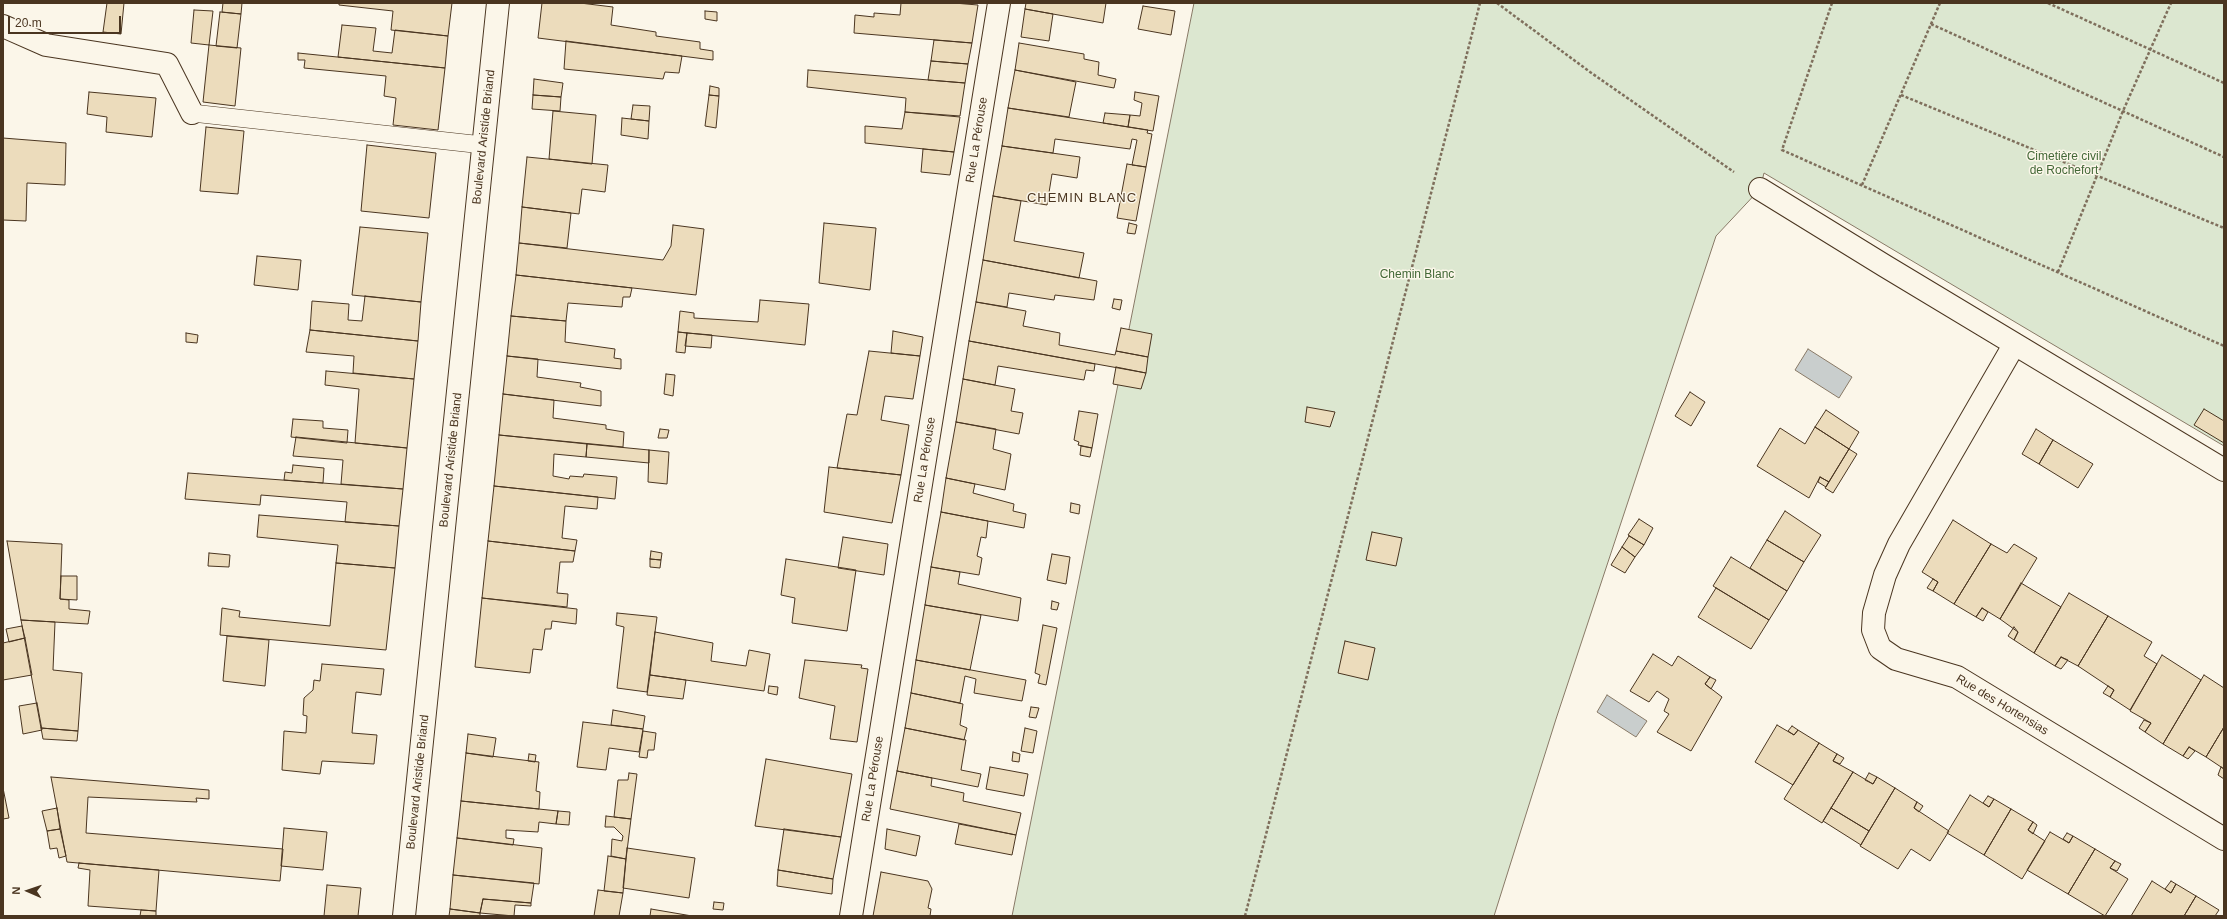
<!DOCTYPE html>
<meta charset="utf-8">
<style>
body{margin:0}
#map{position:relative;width:2227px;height:919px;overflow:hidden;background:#fbf6e9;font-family:Helvetica,sans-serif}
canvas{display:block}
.frame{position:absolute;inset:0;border:4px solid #4a3520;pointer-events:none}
.north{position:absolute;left:8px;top:871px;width:40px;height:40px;-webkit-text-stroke:3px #fbf6e9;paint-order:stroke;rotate:272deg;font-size:11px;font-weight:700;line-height:16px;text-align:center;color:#4a3520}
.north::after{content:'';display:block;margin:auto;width:14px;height:18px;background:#4a3520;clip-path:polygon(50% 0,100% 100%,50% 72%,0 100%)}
.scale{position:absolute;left:8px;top:16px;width:113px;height:18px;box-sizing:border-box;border:2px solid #4a3520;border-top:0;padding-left:5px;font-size:12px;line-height:14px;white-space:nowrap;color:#4a3520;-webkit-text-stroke:3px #fbf6e9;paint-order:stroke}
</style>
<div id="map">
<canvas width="2227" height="919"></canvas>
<div class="frame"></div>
<div class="north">N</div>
<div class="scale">20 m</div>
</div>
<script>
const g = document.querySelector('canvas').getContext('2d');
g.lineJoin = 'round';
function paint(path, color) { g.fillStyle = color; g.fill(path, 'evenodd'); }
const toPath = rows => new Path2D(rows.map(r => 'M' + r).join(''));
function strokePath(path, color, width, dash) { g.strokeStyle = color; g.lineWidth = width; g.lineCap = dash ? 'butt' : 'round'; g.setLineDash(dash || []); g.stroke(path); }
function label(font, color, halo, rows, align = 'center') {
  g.font = font + ' Helvetica,sans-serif'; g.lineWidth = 3; g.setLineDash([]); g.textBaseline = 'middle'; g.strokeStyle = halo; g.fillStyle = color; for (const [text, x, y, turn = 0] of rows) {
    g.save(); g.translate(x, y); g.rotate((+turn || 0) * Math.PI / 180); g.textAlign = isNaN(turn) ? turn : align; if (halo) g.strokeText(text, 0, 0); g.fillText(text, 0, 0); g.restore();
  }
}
const green = toPath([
 [1194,3,2224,3,2224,446,1764,173,1760,189,1716,236,1556,719,1494,916,1012,916,1194,3]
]);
paint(green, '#dce7d0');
strokePath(green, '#887966', 1);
const water = toPath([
 [1808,349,1852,377,1839,398,1795,370,1808,349],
 [1607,695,1647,721,1636,737,1597,712,1607,695]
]);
paint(water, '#c9cecd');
strokePath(water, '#887966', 1);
const building = toPath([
 [107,3,124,3,121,34,103,32,107,3],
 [223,3,242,3,241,14,222,12,223,3],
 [339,3,452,3,448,36,391,30,393,11,339,5,339,3],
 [542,3,580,3,613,7,611,25,656,32,656,36,700,42,700,49,713,51,713,60,538,38,542,3],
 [901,3,954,3,978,5,972,43,854,33,855,15,874,17,874,13,900,15,901,3],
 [1026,3,1106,3,1103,23,1025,9,1026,3],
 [1143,6,1175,11,1171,35,1138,29,1143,6],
 [1025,9,1053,14,1049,41,1021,37,1025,9],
 [194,10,213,11,209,45,191,43,194,10],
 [705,11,717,12,717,21,705,19,705,11],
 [220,12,241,14,237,48,216,46,220,12],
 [342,25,376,28,373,51,392,53,395,30,448,36,445,68,338,57,342,25],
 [934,40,972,43,968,64,931,61,934,40],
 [566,41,682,56,679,73,665,72,663,79,564,69,566,41],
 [1019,43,1084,54,1084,59,1099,62,1098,75,1116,79,1114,88,1015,70,1019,43],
 [209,45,241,48,235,106,203,102,209,45],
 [298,53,445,68,438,130,393,125,396,98,384,96,386,76,304,68,305,60,298,60,298,53],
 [931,61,968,64,965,83,928,80,931,61],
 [808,70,965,83,960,116,905,112,906,98,807,87,808,70],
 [1015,70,1076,82,1069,117,1008,108,1015,70],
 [534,79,563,83,561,97,533,95,534,79],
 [710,86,719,88,719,96,709,95,710,86],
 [89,92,156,98,152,137,106,132,107,117,87,114,89,92],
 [1135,92,1159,96,1153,131,1128,127,1130,115,1140,116,1142,103,1134,100,1135,92],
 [533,95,561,97,560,111,532,109,533,95],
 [709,95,719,96,716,128,705,126,709,95],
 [633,105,650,106,649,121,631,119,633,105],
 [1008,108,1148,130,1147,133,1152,134,1146,167,1132,165,1137,140,1132,139,1130,149,1055,139,1053,153,1002,146,1008,108],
 [553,111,596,115,592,164,549,159,553,111],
 [905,112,960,117,954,152,865,143,865,126,902,129,905,112],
 [1105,113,1130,115,1128,127,1103,123,1105,113],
 [622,118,649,121,648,139,621,135,622,118],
 [206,127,244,131,238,194,200,191,206,127],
 [3,138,66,143,65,185,27,183,26,221,3,220,3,138],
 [367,145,436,153,429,218,361,211,367,145],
 [1002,146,1080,157,1077,178,1052,174,1047,205,993,196,1002,146],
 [923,149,954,152,950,175,921,172,923,149],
 [527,157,608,165,605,192,582,189,579,214,522,207,527,157],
 [1127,164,1146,167,1136,221,1117,218,1127,164],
 [993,196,1021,201,1014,241,1084,253,1079,278,983,260,993,196],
 [522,207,571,213,567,248,519,243,522,207],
 [824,223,876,228,870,290,819,283,824,223],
 [1129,223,1137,225,1135,234,1127,233,1129,223],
 [673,225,704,229,696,295,516,275,519,243,663,260,671,246,673,225],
 [360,227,428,233,421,302,352,295,360,227],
 [257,256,301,260,298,290,254,285,257,256],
 [983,260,1097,281,1094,300,1055,295,1054,300,1009,293,1007,307,976,302,983,260],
 [516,275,632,288,630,297,623,297,622,307,568,303,566,321,511,316,516,275],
 [365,296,421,302,418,341,310,330,312,301,349,304,348,320,362,321,365,296],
 [1114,299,1122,300,1120,310,1112,308,1114,299],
 [760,300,809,304,805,345,678,332,680,311,694,313,694,318,758,322,760,300],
 [976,302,1026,311,1023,326,1060,333,1059,345,1115,355,1116,351,1148,357,1146,373,969,341,976,302],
 [511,316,566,321,565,342,615,349,614,358,621,359,621,369,507,356,511,316],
 [1121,328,1152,334,1148,357,1116,351,1121,328],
 [310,330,418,341,414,379,353,373,354,356,306,352,310,330],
 [893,331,923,337,920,356,891,353,893,331],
 [678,332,687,333,685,353,676,352,678,332],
 [186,333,198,335,197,343,186,342,186,333],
 [687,333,712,335,711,348,685,346,687,333],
 [969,341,1095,364,1094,371,1086,370,1084,380,998,366,995,385,963,379,969,341],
 [869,351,920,356,913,399,885,396,881,420,909,425,901,475,837,468,847,414,857,415,869,351],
 [507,356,538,359,537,377,581,383,580,387,601,391,601,406,503,394,507,356],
 [1116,367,1146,373,1141,389,1113,384,1116,367],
 [326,371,414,379,407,448,355,443,359,389,325,385,326,371],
 [666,374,675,375,673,396,664,394,666,374],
 [963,379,1015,389,1011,411,1023,413,1019,434,956,422,963,379],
 [1690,392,1705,402,1691,426,1675,416,1690,392],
 [503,394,554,400,553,418,606,425,606,429,624,432,623,447,499,435,503,394],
 [1307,407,1335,412,1330,427,1305,422,1307,407],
 [2204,409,2224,421,2224,443,2194,425,2204,409],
 [1826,410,1859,432,1849,449,1815,427,1826,410],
 [1079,411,1098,414,1092,448,1078,445,1079,442,1074,440,1079,411],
 [293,419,323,421,323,428,348,430,347,443,291,437,293,419],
 [956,422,996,429,993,449,1011,454,1005,490,946,478,956,422],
 [1815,427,1849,449,1829,482,1820,477,1809,498,1757,466,1780,428,1805,444,1815,427],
 [660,429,669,430,667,438,658,438,660,429],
 [2036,429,2053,440,2039,464,2022,454,2036,429],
 [499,435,587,444,586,457,554,454,553,476,569,479,570,476,583,477,584,474,617,477,615,499,494,486,499,435],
 [296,437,407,448,403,489,341,484,343,460,293,456,296,437],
 [2053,440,2093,464,2078,488,2039,464,2053,440],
 [587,444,649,450,649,463,586,457,587,444],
 [1081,446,1092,448,1090,457,1080,455,1081,446],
 [1849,449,1857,454,1833,493,1825,488,1849,449],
 [649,450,669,452,667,484,648,482,649,450],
 [293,465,324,468,323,483,284,480,285,472,292,473,293,465],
 [829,467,901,475,892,523,824,512,829,467],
 [188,473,403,489,399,526,345,522,347,502,261,495,260,505,185,499,188,473],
 [1820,477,1829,482,1826,487,1818,482,1820,477],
 [946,478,975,484,973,493,1014,504,1013,511,1026,514,1024,528,941,512,946,478],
 [494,486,598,497,597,509,565,506,562,538,577,540,575,551,488,541,494,486],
 [1071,503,1080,505,1079,514,1070,512,1071,503],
 [1785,511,1821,535,1804,562,1767,540,1785,511],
 [941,512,988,521,986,538,981,537,977,556,982,558,979,575,931,567,941,512],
 [259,515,399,526,395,568,336,563,338,545,257,537,259,515],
 [1639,519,1653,528,1644,545,1628,535,1639,519],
 [1953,520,1991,544,1954,604,1933,591,1938,582,1922,572,1953,520],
 [1372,532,1402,538,1396,566,1366,560,1372,532],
 [1629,536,1644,545,1635,557,1622,547,1629,536],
 [843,537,888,544,884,575,838,568,843,537],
 [1767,540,1804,562,1787,591,1750,568,1767,540],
 [7,541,62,544,60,599,69,600,69,609,90,611,88,624,21,620,7,541],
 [488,541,575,551,573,562,560,562,557,593,568,594,567,607,482,598,488,541],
 [1991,544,2007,553,2014,544,2037,558,2000,619,1982,608,1976,617,1954,604,1991,544],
 [1622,547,1635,557,1625,573,1611,565,1622,547],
 [651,551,662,553,661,560,650,559,651,551],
 [209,553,230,555,229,567,208,566,209,553],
 [1052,554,1070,557,1066,584,1047,580,1052,554],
 [1731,557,1787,591,1769,620,1713,586,1731,557],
 [650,559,661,560,660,568,650,567,650,559],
 [786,559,856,570,847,631,792,623,795,598,781,595,786,559],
 [336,563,395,568,386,650,220,635,222,608,240,611,239,617,330,626,336,563],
 [931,567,960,572,958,584,1021,598,1018,621,925,605,931,567],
 [61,576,77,576,77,600,60,599,61,576],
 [1933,579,1938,582,1933,591,1927,588,1933,579],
 [2021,583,2061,607,2034,653,2014,640,2018,632,2000,619,2021,583],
 [1716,588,1769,620,1751,649,1698,617,1716,588],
 [2069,593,2108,616,2078,666,2061,657,2055,666,2034,653,2069,593],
 [482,598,577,609,576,624,552,621,551,629,545,629,542,650,533,649,530,673,475,667,482,598],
 [1052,601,1059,603,1057,610,1051,609,1052,601],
 [925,605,981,615,970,670,916,660,925,605],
 [1982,608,1988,612,1983,621,1976,617,1982,608],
 [617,613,657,617,647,692,617,688,624,627,616,625,617,613],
 [2108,616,2152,642,2144,656,2157,664,2130,710,2110,697,2114,690,2078,666,2108,616],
 [21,620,55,622,53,670,82,673,78,731,41,728,21,620],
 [1043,625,1057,628,1046,685,1038,683,1040,675,1035,673,1043,625],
 [22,626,25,638,9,642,6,629,22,626],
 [2014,627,2018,632,2014,640,2008,636,2014,627],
 [655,632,713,643,711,661,746,666,749,650,770,654,764,691,650,675,655,632],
 [227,636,269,640,265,686,223,681,227,636],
 [25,638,32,675,3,680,3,643,25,638],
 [1345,641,1375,648,1368,680,1338,673,1345,641],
 [1653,654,1672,666,1678,656,1710,677,1705,684,1722,697,1691,751,1657,732,1669,714,1664,711,1669,699,1657,691,1649,702,1630,691,1653,654],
 [2162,655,2201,680,2163,744,2145,732,2151,723,2130,711,2162,655],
 [2061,657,2068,660,2061,669,2055,666,2061,657],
 [805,660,862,665,861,668,868,669,857,742,830,739,835,706,799,698,805,660],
 [916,660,1026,680,1022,701,974,693,976,679,965,676,960,703,911,693,916,660],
 [322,664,384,669,381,695,356,692,352,733,377,735,374,764,322,761,320,774,282,770,284,731,306,733,307,716,303,715,304,698,313,690,314,680,320,681,322,664],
 [650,675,686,680,683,699,647,695,650,675],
 [2204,675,2224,688,2224,727,2206,757,2189,747,2183,756,2163,744,2204,675],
 [1710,677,1716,680,1711,689,1705,684,1710,677],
 [769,686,778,687,777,695,768,693,769,686],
 [2108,686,2114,690,2110,697,2103,693,2108,686],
 [911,693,963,704,960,725,967,728,964,740,905,728,911,693],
 [37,703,42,730,23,734,19,706,37,703],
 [1031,707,1039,708,1036,718,1029,717,1031,707],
 [613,710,645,716,643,729,611,725,613,710],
 [2144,720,2151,723,2145,732,2139,728,2144,720],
 [583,722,643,729,639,752,609,748,606,770,577,767,583,722],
 [1777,725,1794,735,1798,730,1819,743,1793,785,1755,762,1777,725],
 [1792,726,1798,730,1794,735,1788,731,1792,726],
 [2224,727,2224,769,2206,757,2224,727],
 [41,728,78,731,77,741,43,739,41,728],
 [905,728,966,740,961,770,981,774,978,787,897,771,905,728],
 [1025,728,1037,731,1033,753,1021,751,1025,728],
 [643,731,656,733,654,750,648,750,647,758,639,757,643,731],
 [468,734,496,738,493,757,466,753,468,734],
 [1819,743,1837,754,1833,761,1853,772,1822,823,1784,799,1819,743],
 [2189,747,2195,751,2188,759,2183,756,2189,747],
 [1013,752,1020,754,1019,762,1012,761,1013,752],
 [466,753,539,762,536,791,540,792,539,809,461,801,466,753],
 [529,754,536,755,535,762,528,761,529,754],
 [1837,754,1844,758,1840,764,1833,761,1837,754],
 [766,759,852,774,841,837,755,826,766,759],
 [990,767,1028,774,1024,796,986,789,990,767],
 [2221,767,2224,769,2224,779,2218,775,2221,767],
 [897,771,932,778,931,786,964,793,963,801,1021,813,1016,835,890,809,897,771],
 [1853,772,1873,784,1877,777,1895,788,1869,831,1831,808,1853,772],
 [629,773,637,774,631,819,614,817,618,780,628,780,629,773],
 [1869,773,1877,777,1873,784,1865,780,1869,773],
 [51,777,209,790,209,799,196,798,197,802,88,797,86,833,283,849,280,881,67,862,51,777],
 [3,788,9,818,3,819,3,788],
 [1895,788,1917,802,1914,808,1949,831,1930,861,1911,849,1898,869,1860,846,1895,788],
 [1970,795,1989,807,1994,799,2011,809,1984,855,1947,833,1970,795],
 [1988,796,1994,799,1989,807,1983,803,1988,796],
 [461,801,558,811,556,824,539,822,538,832,506,830,506,838,514,839,513,845,457,838,461,801],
 [1917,802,1923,806,1919,812,1914,808,1917,802],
 [57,808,60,829,47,831,42,811,57,808],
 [1831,808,1869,831,1861,845,1823,821,1831,808],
 [2011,809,2033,822,2028,830,2045,841,2022,879,1984,855,2011,809],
 [558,811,570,812,569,825,556,824,558,811],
 [606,816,631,819,626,859,611,856,612,839,622,841,623,836,614,827,605,827,606,816],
 [2033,822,2037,825,2033,834,2028,830,2033,822],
 [959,824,1016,835,1012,855,955,844,959,824],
 [284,828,327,832,323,870,281,866,284,828],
 [60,829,66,856,59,858,57,848,50,849,47,831,60,829],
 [784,829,841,837,833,879,778,870,784,829],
 [887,829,920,836,916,856,885,849,887,829],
 [2050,832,2069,843,2073,836,2095,849,2068,894,2027,870,2050,832],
 [2067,833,2073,836,2069,843,2063,839,2067,833],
 [457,838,542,848,539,884,453,875,457,838],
 [627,848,695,858,689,898,623,888,627,848],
 [2095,849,2115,861,2110,868,2128,879,2105,916,2068,894,2095,849],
 [608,856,626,859,623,893,604,891,608,856],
 [2115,861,2121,864,2117,871,2110,868,2115,861],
 [79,863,159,870,156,911,88,906,90,870,78,868,79,863],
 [778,870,833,879,832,894,777,886,778,870],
 [881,872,928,881,932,889,928,908,931,909,930,916,873,916,881,872],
 [453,875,534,883,531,903,483,899,480,913,450,909,453,875],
 [2152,881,2171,893,2176,884,2196,896,2184,916,2131,916,2152,881],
 [2171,881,2176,884,2171,893,2165,889,2171,881],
 [327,885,361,888,358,916,324,916,327,885],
 [598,890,623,893,619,916,594,916,598,890],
 [2196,896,2219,910,2215,916,2184,916,2196,896],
 [483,899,531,903,531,906,515,905,514,916,480,913,483,899],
 [714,902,724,903,723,910,713,909,714,902],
 [450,909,480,913,480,916,449,916,450,909],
 [651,909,692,916,650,916,651,909],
 [141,910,156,911,156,916,140,916,141,910]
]);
paint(building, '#ecdcbc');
strokePath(building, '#4a3520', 1);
const service = toPath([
 [192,113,483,145]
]);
const minor = toPath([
 [3,26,46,45,167,64,192,113],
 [1760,189,1885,266,2224,470],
 [2014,345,1899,544,1885,575,1874,613,1873,630,1880,648,1896,659,1957,677,2224,839],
 [851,916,999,3]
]);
const tertiary = toPath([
 [404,916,498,3]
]);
strokePath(service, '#4a3520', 18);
strokePath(minor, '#4a3520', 24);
strokePath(tertiary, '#4a3520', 24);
strokePath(toPath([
 [1497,3,1590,72,1734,172],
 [1832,3,1782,150,2224,346],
 [2048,3,2224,83],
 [1931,24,2224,157],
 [1901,95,2224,228],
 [1862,185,1940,3],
 [2058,272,2123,111,2171,3],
 [1245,916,1480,3]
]), '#7f6f5c', 2.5, [3, 2]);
strokePath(service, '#fbf6e9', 17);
strokePath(minor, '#fbf6e9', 22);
strokePath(tertiary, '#fbf6e9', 22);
label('12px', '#4a3520', '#fbf6e9', [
 ["Boulevard Aristide Briand",484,137,-84],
 ["Rue La Pérouse",977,140,-81],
 ["Boulevard Aristide Briand",451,460,-84],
 ["Rue La Pérouse",925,460,-81],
 ["Rue des Hortensias",2002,705,31],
 ["Rue La Pérouse",873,779,-81],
 ["Boulevard Aristide Briand",418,782,-84]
]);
label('12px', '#436837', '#fbf6e9', [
 ["Cimetière civil",2064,157],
 ["de Rochefort",2064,171],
 ["Chemin Blanc",1417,275]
]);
g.letterSpacing = '1px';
label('13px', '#4a3520', '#fbf6e9', [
 ["CHEMIN BLANC",1082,198]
]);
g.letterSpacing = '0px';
</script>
